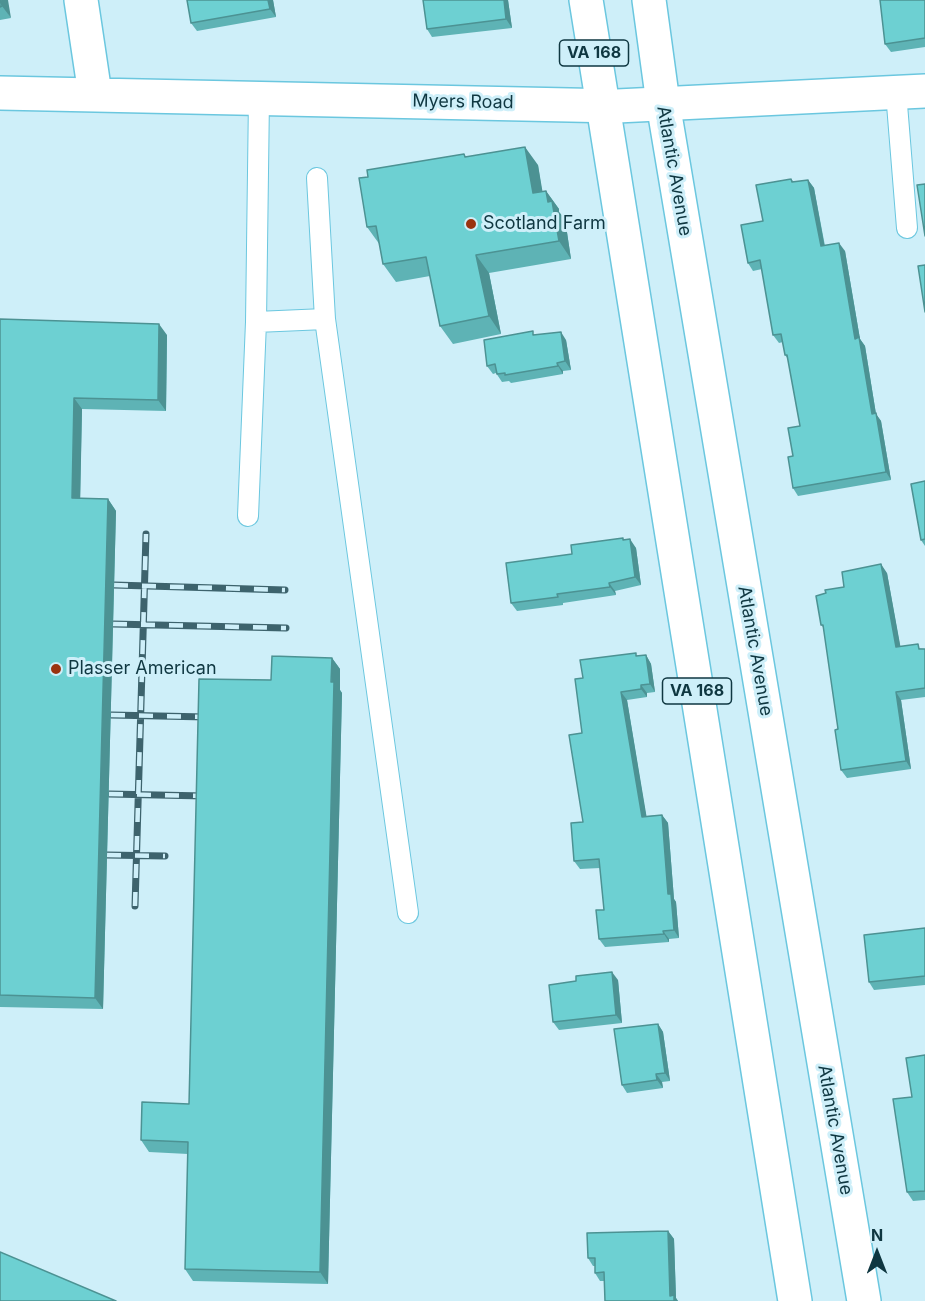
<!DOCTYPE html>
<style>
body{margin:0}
#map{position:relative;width:925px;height:1301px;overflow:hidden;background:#ceeff9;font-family:Inter,sans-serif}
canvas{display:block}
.north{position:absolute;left:847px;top:1223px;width:60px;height:60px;-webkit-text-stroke:4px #ceeff9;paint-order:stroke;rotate:0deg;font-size:16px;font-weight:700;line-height:24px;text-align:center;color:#0f3741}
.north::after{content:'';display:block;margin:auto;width:21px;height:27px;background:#0f3741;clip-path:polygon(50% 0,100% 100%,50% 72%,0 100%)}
</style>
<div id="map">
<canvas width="925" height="1301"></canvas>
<div class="north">N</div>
</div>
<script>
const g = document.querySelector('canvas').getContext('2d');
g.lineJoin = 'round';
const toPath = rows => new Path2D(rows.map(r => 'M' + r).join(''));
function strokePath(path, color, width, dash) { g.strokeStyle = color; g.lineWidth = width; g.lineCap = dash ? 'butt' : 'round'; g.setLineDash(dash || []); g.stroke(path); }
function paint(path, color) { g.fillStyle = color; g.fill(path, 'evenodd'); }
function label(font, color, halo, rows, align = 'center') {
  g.font = font + ' Inter,sans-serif'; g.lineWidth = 6; g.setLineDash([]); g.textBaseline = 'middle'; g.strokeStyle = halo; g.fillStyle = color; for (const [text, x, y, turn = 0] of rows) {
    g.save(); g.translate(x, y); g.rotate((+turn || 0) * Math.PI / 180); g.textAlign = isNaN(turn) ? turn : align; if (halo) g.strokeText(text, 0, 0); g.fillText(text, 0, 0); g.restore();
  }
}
const lane = toPath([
 [896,92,907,228],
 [325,319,408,913],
 [256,322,325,319,317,178],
 [248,516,256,322,259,97]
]);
const street = toPath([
 [81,0,95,94],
 [0,93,617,106,925,91]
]);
const primary = toPath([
 [586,0,795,1301],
 [649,0,663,103,864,1301]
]);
strokePath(lane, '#6bc7df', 22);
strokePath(street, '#6bc7df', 36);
strokePath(primary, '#6bc7df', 36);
strokePath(lane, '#fff', 20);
strokePath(street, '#fff', 33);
strokePath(primary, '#fff', 33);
const rail = toPath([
 [114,585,285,590],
 [113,624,286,628],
 [111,715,207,717],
 [109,794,205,796],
 [107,855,165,856],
 [135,906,146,534]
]);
strokePath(rail, '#3d636d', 7);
strokePath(rail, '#ceeff9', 4.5, [14]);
paint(toPath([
 [0,0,11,18,0,20],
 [187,0,273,0,276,17,197,31,191,23],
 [423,0,508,0,512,28,432,37,427,29],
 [925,0,925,47,891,52,885,44],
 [466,157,538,165,542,192,546,191,559,209,559,212,565,219,571,259,489,273,501,334,453,344,440,326,430,276,396,282,383,264,380,245,367,227,368,177],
 [791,179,794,182,808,180,814,188,825,246,845,251,860,339,865,346,876,414,881,421,891,480,798,496,793,488,793,456,800,426,788,359,785,355,783,342,779,343,773,335,762,269,753,271,748,263,763,221],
 [0,319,167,335,166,411,82,409,80,498,108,499,116,511,103,1009,0,1007],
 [535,335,566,340,571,370,563,371,563,374,511,383,509,381,502,382,496,373,493,374,487,366],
 [925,481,925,546,921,540],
 [624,540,636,548,641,585,615,591,616,595,563,603,563,605,517,611,511,603,572,554],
 [887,573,900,646,925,649,925,697,901,700,911,769,847,778,841,770,838,729,824,628,821,625,844,587],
 [646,655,651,664,655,692,647,693,647,697,627,700,646,816,662,815,668,823,674,899,676,902,679,938,669,939,669,942,605,947,599,939,604,910,600,868,580,869,574,861,583,822,583,678,638,656],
 [332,658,340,669,340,690,342,693,328,1284,193,1281,185,1269,188,1154,149,1152,141,1140,189,1104,271,680],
 [925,928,925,985,874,990,869,982],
 [618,980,622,1023,559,1030,553,1022],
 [658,1024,663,1032,670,1081,662,1082,663,1088,627,1093,622,1085],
 [925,1055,925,1200,913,1201,907,1192,912,1097],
 [668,1231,674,1239,676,1298,678,1301,605,1301,605,1281,600,1281,595,1273,595,1266,593,1266,588,1258]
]), '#5eb3b5');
paint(toPath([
 [1,0,8,0,11,18,2,6],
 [268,0,273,0,276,17,270,9],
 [504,0,508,0,512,28,506,19],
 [525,147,538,165,546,212,533,193],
 [808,180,814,188,826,254,821,246],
 [546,191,559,209,559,212,565,219,571,259,559,241,548,202],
 [839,243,845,251,860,339,865,346,876,414,881,421,891,480,886,472,855,339],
 [476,255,489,273,501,334,489,316],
 [159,324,167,335,166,411,158,400],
 [561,332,566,340,571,370,565,361],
 [557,363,563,371,563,374,558,366],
 [74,398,82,409,80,510,72,498],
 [108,499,116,511,103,1009,95,998],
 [630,539,636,548,641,585,635,577],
 [881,564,887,573,902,655,896,647],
 [609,583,615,591,616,595,610,587],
 [646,655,651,664,655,692,650,684],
 [332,658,340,669,340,690,342,693,328,1284,320,1272],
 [641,685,647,693,647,697,641,689],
 [621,692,627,700,648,825,642,817],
 [896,692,901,700,911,769,906,761],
 [662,815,668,823,674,899,676,902,679,938,674,930,668,894],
 [663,931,669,939,669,942,664,934],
 [612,972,618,980,622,1023,616,1015],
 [658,1024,663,1032,670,1081,665,1073],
 [656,1074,662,1082,663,1088,657,1080],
 [668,1231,674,1239,676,1298,678,1301,674,1301,670,1296]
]), '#4c9293');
const building = toPath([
 [0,0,1,0,2,6,0,7,0,0],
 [187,0,268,0,270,9,191,23,187,0],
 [423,0,504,0,506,19,427,29,423,0],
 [880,0,925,0,925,38,885,44,880,0],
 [525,147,533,193,546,191,548,202,552,201,559,241,476,255,489,316,440,326,426,257,383,264,376,226,367,227,359,178,368,177,367,170,464,154,465,157,525,147],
 [791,179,792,182,808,180,821,246,839,243,855,339,859,337,872,414,876,413,886,472,793,488,788,457,793,456,788,428,800,426,787,355,785,355,781,334,773,335,760,260,748,263,741,225,763,221,756,185,791,179],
 [925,184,925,236,917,185,925,184],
 [925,265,925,312,918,266,925,265],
 [0,319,159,324,158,400,74,398,72,498,108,499,95,998,0,995,0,319],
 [533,331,533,335,561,332,565,361,557,363,558,366,505,375,505,373,497,374,495,364,487,366,484,340,533,331],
 [925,481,925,539,921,540,911,484,925,481],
 [623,538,623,540,630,539,635,577,609,583,610,587,557,594,558,597,511,603,506,563,572,554,571,545,623,538],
 [881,564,896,647,918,644,919,649,925,649,925,688,896,692,906,761,841,770,835,730,838,729,823,625,821,625,816,596,826,593,825,590,844,587,842,572,881,564],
 [636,653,636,656,646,655,650,684,641,685,641,689,621,692,642,817,662,815,668,894,671,894,674,930,663,931,664,934,599,939,596,910,604,910,599,859,574,861,571,823,583,822,569,735,582,733,575,679,583,678,580,660,636,653],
 [272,656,332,658,331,682,334,682,320,1272,185,1269,188,1142,141,1140,142,1102,189,1104,199,679,271,680,272,656],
 [925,928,925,976,869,982,864,935,925,928],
 [612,972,616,1015,553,1022,549,985,576,981,576,976,612,972],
 [658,1024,665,1073,656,1074,657,1080,622,1085,614,1029,658,1024],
 [925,1055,925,1191,907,1192,893,1099,912,1097,906,1058,925,1055],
 [668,1231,670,1296,674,1295,674,1301,605,1301,604,1272,595,1273,595,1258,588,1258,587,1233,668,1231],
 [0,1252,116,1301,0,1301,0,1252]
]);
paint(building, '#6dd0d2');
strokePath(building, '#4c9293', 1.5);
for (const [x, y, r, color] of [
 [471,224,6,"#9a3310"],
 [56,669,6,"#9a3310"]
]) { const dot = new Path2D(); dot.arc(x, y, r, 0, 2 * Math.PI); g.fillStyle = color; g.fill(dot); strokePath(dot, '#ceeff9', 2); }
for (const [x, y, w] of [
 [594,53,69],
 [697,691,69]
]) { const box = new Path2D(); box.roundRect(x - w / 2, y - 13, w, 26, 4.5); g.fillStyle = '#ceeff9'; g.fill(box); strokePath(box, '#0f3741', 1.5); }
label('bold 16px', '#0f3741', null, [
 ["VA 168",594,53],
 ["VA 168",697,691]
]);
label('18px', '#0f3741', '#ceeff9', [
 ["Myers Road",463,102,1],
 ["Atlantic Avenue",674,171,80],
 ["Atlantic Avenue",755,651,80],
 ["Atlantic Avenue",835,1130,80]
]);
label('18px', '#0f3741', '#ceeff9', [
 ["Scotland Farm",483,224],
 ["Plasser American",68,669]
], 'left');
</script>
